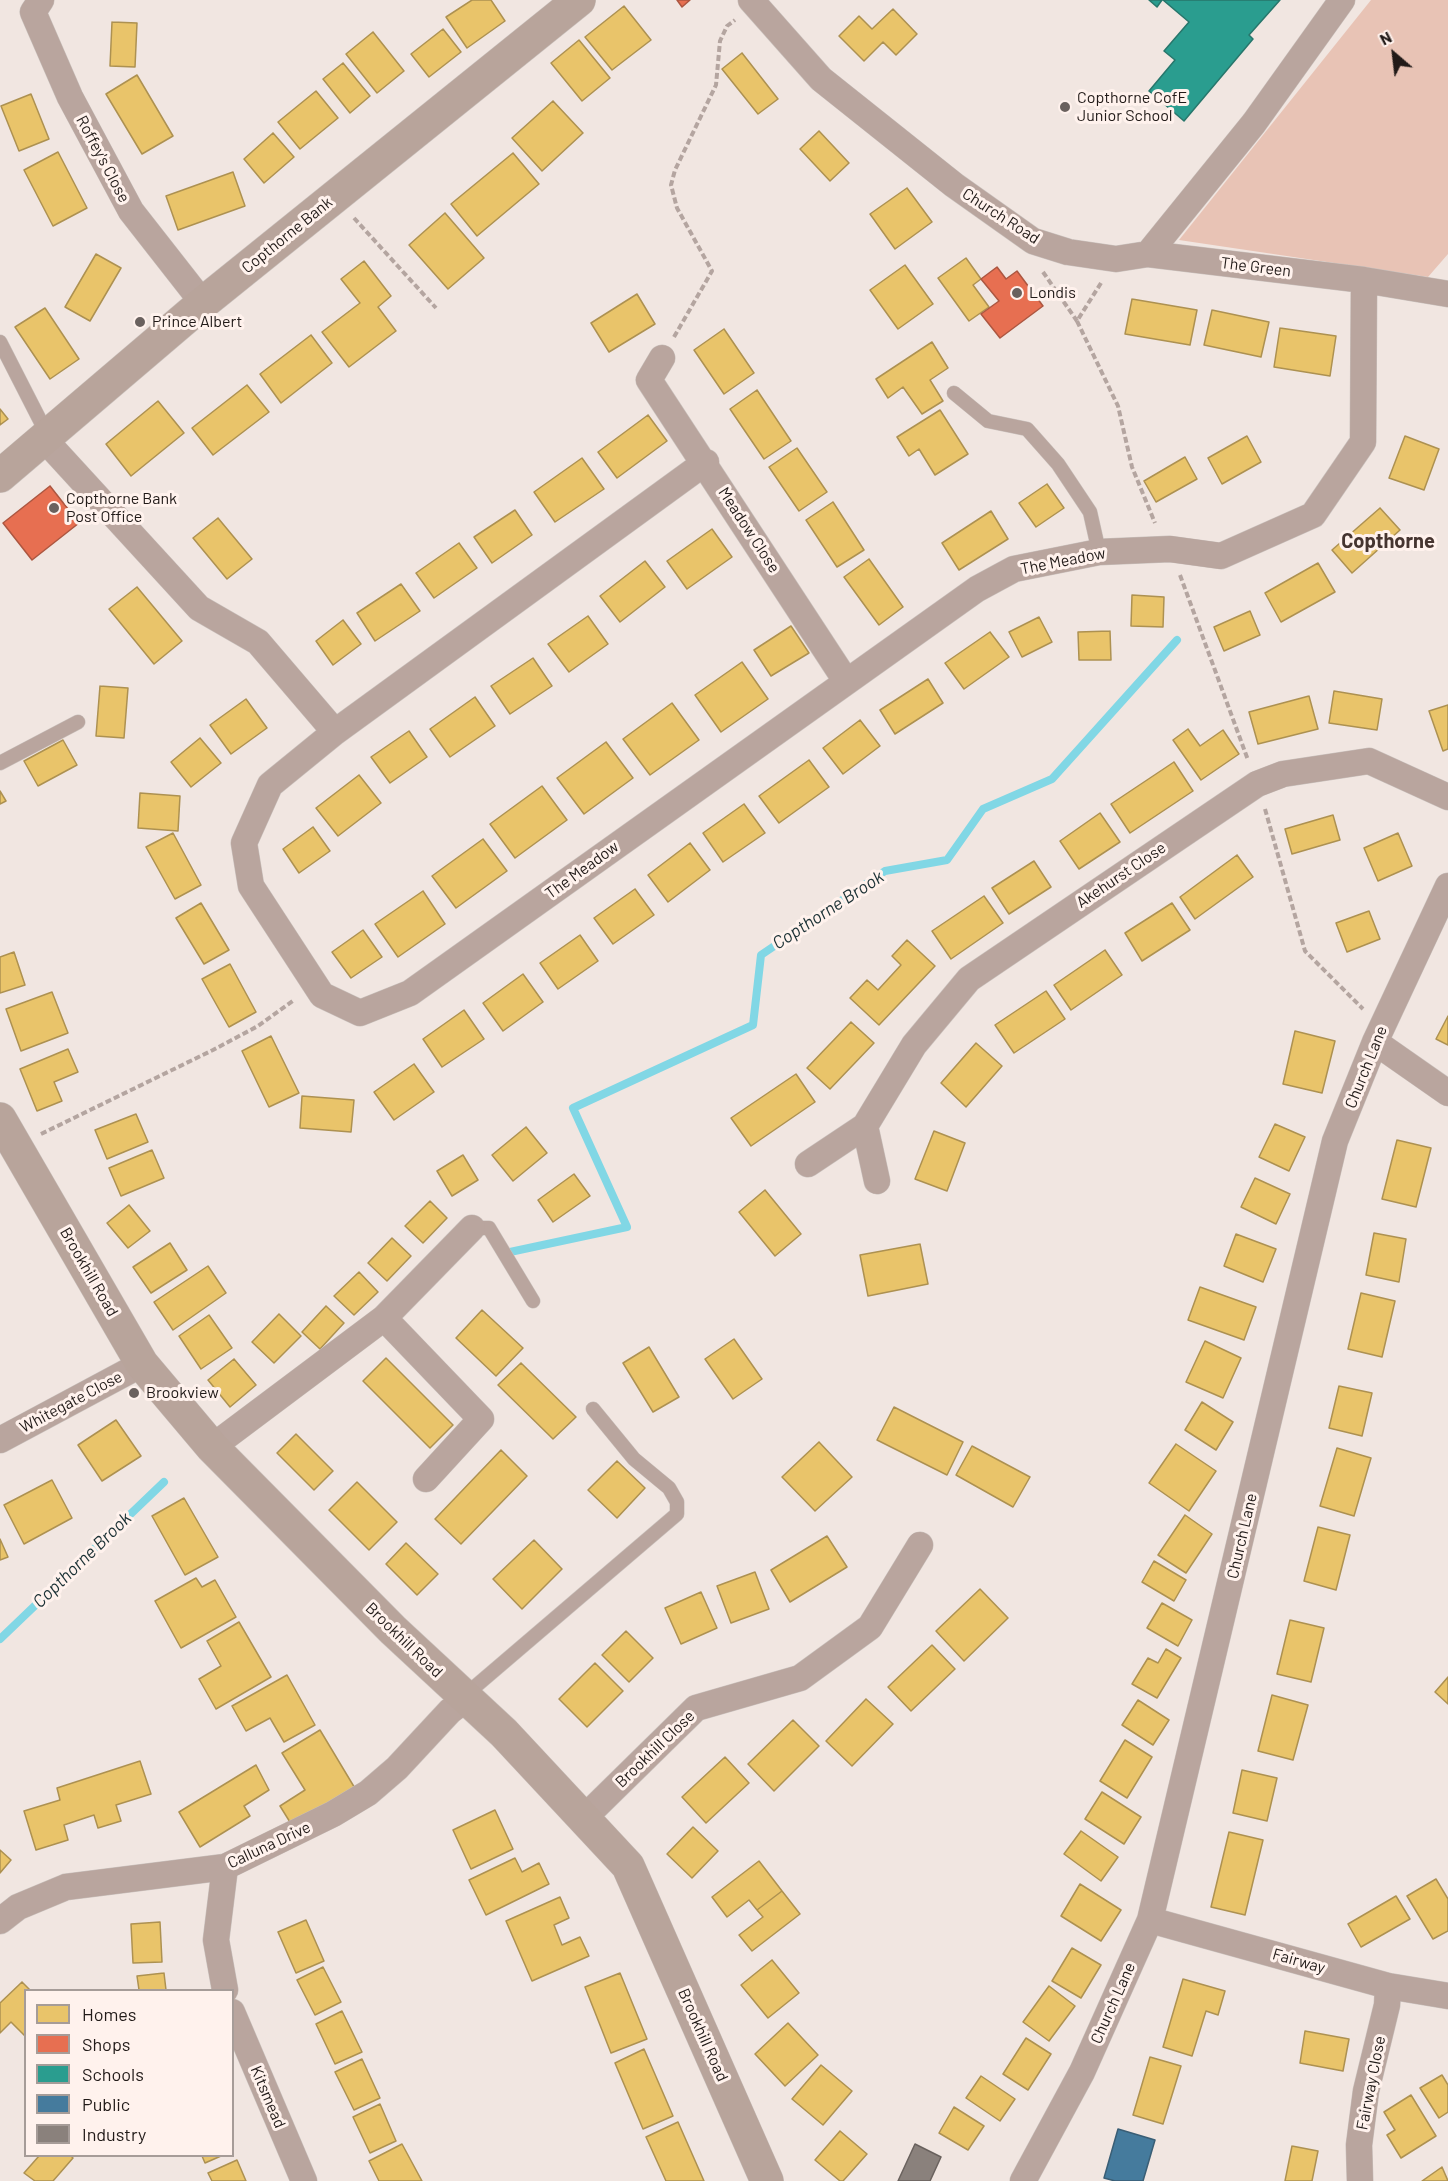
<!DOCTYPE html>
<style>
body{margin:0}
#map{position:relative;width:1448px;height:2181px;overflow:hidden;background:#f1e6e1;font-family:Barlow,sans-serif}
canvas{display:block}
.legend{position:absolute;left:24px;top:1989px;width:210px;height:168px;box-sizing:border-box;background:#fff2ed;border:2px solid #a69c98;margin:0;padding:8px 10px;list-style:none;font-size:18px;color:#211a18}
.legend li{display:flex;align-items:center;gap:12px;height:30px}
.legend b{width:30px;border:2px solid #a69c98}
.north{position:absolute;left:1364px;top:24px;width:60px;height:60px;-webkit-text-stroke:4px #fff2ed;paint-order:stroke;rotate:332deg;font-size:16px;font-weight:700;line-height:24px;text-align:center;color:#211a18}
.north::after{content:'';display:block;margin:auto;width:21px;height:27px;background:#211a18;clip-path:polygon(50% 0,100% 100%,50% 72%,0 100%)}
</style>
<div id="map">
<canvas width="1448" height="2181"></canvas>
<ul class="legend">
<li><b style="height:16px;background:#e9c46a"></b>Homes</li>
<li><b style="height:16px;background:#e76f51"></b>Shops</li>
<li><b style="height:16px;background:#2a9d8f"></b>Schools</li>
<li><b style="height:16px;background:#457b9d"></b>Public</li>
<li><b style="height:16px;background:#8a817c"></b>Industry</li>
</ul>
<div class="north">N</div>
</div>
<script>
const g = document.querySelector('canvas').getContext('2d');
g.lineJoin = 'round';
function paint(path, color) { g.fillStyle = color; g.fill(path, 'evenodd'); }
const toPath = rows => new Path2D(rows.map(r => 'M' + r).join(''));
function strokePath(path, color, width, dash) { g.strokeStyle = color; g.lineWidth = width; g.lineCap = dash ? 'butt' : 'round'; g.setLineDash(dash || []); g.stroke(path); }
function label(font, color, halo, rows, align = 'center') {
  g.font = font + ' Barlow,sans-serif'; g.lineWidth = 6; g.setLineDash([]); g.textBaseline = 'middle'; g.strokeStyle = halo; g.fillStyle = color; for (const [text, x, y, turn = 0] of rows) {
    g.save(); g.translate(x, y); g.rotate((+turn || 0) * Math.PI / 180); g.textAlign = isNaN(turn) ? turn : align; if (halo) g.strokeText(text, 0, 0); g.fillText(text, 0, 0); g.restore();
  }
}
paint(toPath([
 [1371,0,1448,0,1448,254,1428,277,1179,240]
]), '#e8c3b5');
const homes = toPath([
 [472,0,491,0,505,21,467,48,446,17,472,0],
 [624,6,651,40,612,70,585,37,624,6],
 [893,9,917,34,896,55,883,42,864,61,839,36,859,16,872,29,893,9],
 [112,22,137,23,135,67,110,66,112,22],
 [443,29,461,52,429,77,411,54,443,29],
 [373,32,404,71,377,93,346,54,373,32],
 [579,40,610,78,582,101,551,63,579,40],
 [742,53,778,99,758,114,722,69,742,53],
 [343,63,370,96,350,113,323,79,343,63],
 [137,75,173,136,142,154,106,94,137,75],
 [316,91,338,118,300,149,278,122,316,91],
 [31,94,49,139,19,151,1,106,31,94],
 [553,101,583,133,542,171,512,138,553,101],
 [819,131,849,163,830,181,800,149,819,131],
 [273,133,294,157,264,183,244,159,273,133],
 [58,152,87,208,53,226,24,170,58,152],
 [513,153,539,184,477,236,451,204,513,153],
 [233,172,245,206,178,230,166,196,233,172],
 [907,188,932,222,895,249,870,214,907,188],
 [445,213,484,258,448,289,409,245,445,213],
 [96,254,121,268,90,321,65,307,96,254],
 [966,258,981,279,973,285,989,307,969,321,938,278,966,258],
 [364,261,391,296,378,307,396,331,349,367,322,332,360,303,341,279,364,261],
 [905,265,933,304,898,329,870,290,905,265],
 [637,294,655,324,609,352,591,323,637,294],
 [1132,299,1197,310,1190,345,1125,334,1132,299],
 [45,308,79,359,50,379,15,327,45,308],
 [1212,310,1269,322,1261,357,1204,345,1212,310],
 [1280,328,1336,336,1330,376,1274,367,1280,328],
 [724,329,754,373,724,394,694,350,724,329],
 [311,335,332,363,281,403,260,374,311,335],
 [932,342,948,368,930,380,943,401,922,414,903,387,888,398,876,379,932,342],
 [247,385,269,412,213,455,192,428,247,385],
 [757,390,791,441,764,459,730,409,757,390],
 [158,401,184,433,131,476,106,444,158,401],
 [0,409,8,419,0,425,0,409],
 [940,410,968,454,935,475,919,449,909,456,897,437,940,410],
 [648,415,667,441,617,478,598,452,648,415],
 [1247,436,1261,462,1222,484,1208,458,1247,436],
 [1405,436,1439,449,1424,490,1389,478,1405,436],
 [797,448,827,492,799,511,769,467,797,448],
 [1185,457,1197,479,1156,502,1144,481,1185,457],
 [582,458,604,489,555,522,534,492,582,458],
 [1047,484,1064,508,1036,527,1019,503,1047,484],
 [833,502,864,550,837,567,806,520,833,502],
 [1380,508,1400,530,1352,573,1332,550,1380,508],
 [515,510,532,535,492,563,474,537,515,510],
 [991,511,1008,539,959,570,942,543,991,511],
 [218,518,252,559,227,579,193,538,218,518],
 [712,529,732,557,687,589,667,561,712,529],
 [459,543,477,568,434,598,416,573,459,543],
 [869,559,903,607,879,625,844,577,869,559],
 [645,561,665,587,620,622,600,596,645,561],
 [1318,563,1335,592,1281,622,1265,593,1318,563],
 [401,584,420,611,375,641,357,613,401,584],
 [137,587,182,641,154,664,109,609,137,587],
 [1132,595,1164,597,1163,627,1131,626,1132,595],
 [1250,611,1260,635,1224,651,1214,627,1250,611],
 [588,616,608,644,569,672,548,644,588,616],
 [1039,617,1052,642,1022,657,1009,632,1039,617],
 [343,620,361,644,333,665,316,641,343,620],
 [791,626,809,653,771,676,754,650,791,626],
 [1110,631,1111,660,1079,660,1078,632,1110,631],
 [990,632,1009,657,964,689,945,663,990,632],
 [533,658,552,686,510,714,491,686,533,658],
 [742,662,768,699,721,732,695,695,742,662],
 [928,679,943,703,895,734,880,710,928,679],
 [100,686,128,688,124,738,96,736,100,686],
 [1334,691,1382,699,1377,730,1329,723,1334,691],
 [1309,696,1318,729,1258,744,1249,712,1309,696],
 [475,697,495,726,450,757,430,729,475,697],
 [246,699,267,728,231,754,210,725,246,699],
 [672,703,699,740,650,775,623,739,672,703],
 [1448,705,1448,749,1443,751,1429,711,1448,705],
 [860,720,880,746,843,774,823,748,860,720],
 [1188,729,1200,746,1223,730,1239,754,1201,780,1173,740,1188,729],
 [409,731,427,757,390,783,371,757,409,731],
 [200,738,221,763,191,787,171,762,200,738],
 [63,740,77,765,38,786,24,761,63,740],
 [606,742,633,778,584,814,557,778,606,742],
 [809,760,829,787,779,823,759,796,809,760],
 [1174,762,1193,791,1130,833,1111,804,1174,762],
 [359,775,381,803,338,836,316,808,359,775],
 [542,786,567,820,515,858,490,824,542,786],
 [0,791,6,801,0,804,0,791],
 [140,793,180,796,178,831,138,828,140,793],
 [744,804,765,833,723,862,703,833,744,804],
 [1100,813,1120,842,1079,869,1060,841,1100,813],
 [1333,815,1340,840,1292,854,1285,829,1333,815],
 [313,827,330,851,299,873,283,849,313,827],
 [173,833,201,885,175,899,146,847,173,833],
 [1398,833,1412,866,1378,881,1364,848,1398,833],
 [483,839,507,871,456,908,432,876,483,839],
 [690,843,710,870,668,902,648,875,690,843],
 [1237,855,1253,877,1195,919,1180,897,1237,855],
 [1034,861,1051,887,1009,914,992,888,1034,861],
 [635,889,654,915,613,944,594,918,635,889],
 [423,891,445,924,398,957,375,924,423,891],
 [984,896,1003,923,951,959,932,931,984,896],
 [201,903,229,950,204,964,176,918,201,903],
 [1172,903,1190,930,1142,961,1125,933,1172,903],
 [1369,911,1380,939,1347,952,1336,923,1369,911],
 [363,930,382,957,351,978,332,952,363,930],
 [580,935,598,961,558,989,540,963,580,935],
 [907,940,935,966,879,1025,850,998,867,980,878,990,901,965,892,956,907,940],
 [1105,950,1122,975,1071,1010,1054,985,1105,950],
 [14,952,25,985,0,993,0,957,14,952],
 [230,964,256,1012,229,1027,202,979,230,964],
 [523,974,543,1002,503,1031,483,1003,523,974],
 [1046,991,1065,1019,1014,1053,995,1025,1046,991],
 [52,992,68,1033,21,1051,6,1009,52,992],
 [464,1010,484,1039,442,1067,423,1039,464,1010],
 [1448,1016,1448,1045,1436,1039,1448,1016],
 [851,1022,874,1043,830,1089,807,1068,851,1022],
 [1295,1031,1335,1041,1322,1093,1283,1084,1295,1031],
 [271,1036,299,1093,269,1107,242,1051,271,1036],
 [976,1043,1002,1066,966,1107,941,1083,976,1043],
 [68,1049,78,1072,54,1082,62,1101,37,1111,20,1069,68,1049],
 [414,1064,434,1092,394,1120,374,1092,414,1064],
 [796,1074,815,1102,751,1146,731,1118,796,1074],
 [302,1096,354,1100,351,1132,300,1128,302,1096],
 [136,1114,148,1142,107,1159,95,1130,136,1114],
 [1275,1124,1305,1137,1289,1171,1259,1157,1275,1124],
 [526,1127,547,1153,513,1181,492,1155,526,1127],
 [934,1131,965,1143,947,1191,915,1179,934,1131],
 [1397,1140,1431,1148,1416,1207,1382,1199,1397,1140],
 [152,1150,164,1178,121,1196,109,1168,152,1150],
 [463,1155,478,1180,452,1196,437,1171,463,1155],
 [574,1174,590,1196,553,1222,538,1200,574,1174],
 [1255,1178,1290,1194,1276,1224,1241,1207,1255,1178],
 [765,1190,801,1234,775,1256,739,1212,765,1190],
 [430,1201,447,1218,423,1243,405,1226,430,1201],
 [129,1205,150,1231,128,1248,107,1223,129,1205],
 [1374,1233,1406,1239,1399,1282,1366,1275,1374,1233],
 [1236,1234,1276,1249,1263,1282,1224,1266,1236,1234],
 [392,1238,411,1256,387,1281,368,1263,392,1238],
 [170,1243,187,1270,151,1293,133,1267,170,1243],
 [920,1244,928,1284,868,1296,860,1255,920,1244],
 [208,1266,226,1293,173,1330,154,1302,208,1266],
 [359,1272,378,1292,354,1315,334,1296,359,1272],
 [1200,1287,1256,1307,1244,1340,1188,1320,1200,1287],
 [1361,1293,1395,1301,1382,1357,1348,1349,1361,1293],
 [326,1306,344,1323,320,1349,302,1332,326,1306],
 [482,1310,523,1348,496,1376,456,1338,482,1310],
 [279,1314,301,1336,274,1363,252,1342,279,1314],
 [209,1315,232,1348,201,1369,179,1336,209,1315],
 [734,1339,762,1379,733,1399,705,1359,734,1339],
 [1205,1341,1241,1358,1223,1398,1186,1382,1205,1341],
 [649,1347,679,1397,653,1412,623,1363,649,1347],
 [386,1358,453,1425,430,1448,363,1381,386,1358],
 [234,1359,256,1385,230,1407,208,1380,234,1359],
 [521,1363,576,1417,553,1439,498,1385,521,1363],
 [1339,1386,1372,1393,1362,1436,1329,1428,1339,1386],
 [1202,1402,1233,1422,1216,1450,1185,1430,1202,1402],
 [894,1407,963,1442,947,1475,877,1440,894,1407],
 [116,1420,141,1456,102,1481,78,1445,116,1420],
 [296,1434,333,1471,314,1490,277,1453,296,1434],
 [819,1442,852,1477,815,1511,782,1477,819,1442],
 [1176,1444,1216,1471,1189,1511,1149,1483,1176,1444],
 [972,1446,1030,1477,1013,1507,956,1475,972,1446],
 [1337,1448,1371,1458,1354,1516,1320,1506,1337,1448],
 [501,1450,527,1476,461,1544,435,1519,501,1450],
 [617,1461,645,1488,617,1518,588,1490,617,1461],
 [52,1480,72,1518,24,1544,4,1505,52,1480],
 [357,1482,397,1522,369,1550,329,1510,357,1482],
 [184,1498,218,1557,185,1575,152,1516,184,1498],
 [1185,1515,1212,1534,1186,1573,1158,1555,1185,1515],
 [1318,1527,1350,1535,1336,1590,1304,1581,1318,1527],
 [827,1536,847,1567,790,1602,771,1570,827,1536],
 [0,1539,8,1557,0,1560,0,1539],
 [534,1540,562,1569,522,1609,493,1579,534,1540],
 [406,1543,438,1574,417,1595,386,1564,406,1543],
 [1154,1561,1186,1580,1174,1601,1142,1582,1154,1561],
 [755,1572,769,1609,731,1623,717,1586,755,1572],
 [196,1578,202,1587,215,1580,236,1617,181,1648,155,1601,196,1578],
 [980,1589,1008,1618,964,1661,936,1631,980,1589],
 [701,1592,717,1628,681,1644,665,1608,701,1592],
 [1162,1603,1192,1620,1178,1646,1147,1628,1162,1603],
 [1290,1620,1324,1628,1311,1682,1277,1674,1290,1620],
 [239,1622,271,1677,216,1709,199,1679,221,1666,207,1641,239,1622],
 [626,1631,653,1658,629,1682,602,1655,626,1631],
 [932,1645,955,1669,911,1711,888,1687,932,1645],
 [1166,1649,1181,1658,1157,1698,1132,1684,1148,1658,1158,1663,1166,1649],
 [595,1663,623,1691,587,1727,559,1699,595,1663],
 [287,1675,315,1725,284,1742,270,1718,246,1731,232,1706,287,1675],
 [1448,1677,1448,1704,1435,1692,1448,1677],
 [1272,1695,1308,1705,1293,1760,1258,1751,1272,1695],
 [866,1699,893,1724,852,1766,826,1741,866,1699],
 [1138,1700,1169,1720,1153,1745,1122,1725,1138,1700],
 [793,1720,819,1746,774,1791,748,1764,793,1720],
 [320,1730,356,1790,293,1827,280,1806,305,1790,282,1753,320,1730],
 [1125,1740,1152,1757,1127,1798,1100,1781,1125,1740],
 [725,1757,749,1783,706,1823,682,1797,725,1757],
 [140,1761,151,1794,116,1805,121,1821,98,1828,94,1815,64,1825,68,1840,36,1850,24,1811,60,1800,57,1788,140,1761],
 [256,1765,269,1790,244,1806,250,1816,200,1847,179,1812,256,1765],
 [1242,1770,1277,1778,1267,1821,1233,1813,1242,1770],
 [1102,1792,1141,1817,1124,1844,1085,1819,1102,1792],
 [495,1810,513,1849,471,1869,453,1830,495,1810],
 [693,1827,718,1851,692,1878,667,1854,693,1827],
 [1081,1831,1118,1857,1101,1881,1064,1854,1081,1831],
 [1229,1832,1263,1840,1245,1915,1211,1907,1229,1832],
 [0,1850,11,1860,0,1873,0,1850],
 [515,1858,522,1872,539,1863,549,1884,486,1915,469,1880,515,1858],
 [759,1861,782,1891,757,1910,749,1900,727,1917,712,1897,759,1861],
 [1436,1879,1448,1899,1448,1931,1433,1939,1407,1896,1436,1879],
 [1080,1884,1121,1910,1101,1941,1061,1916,1080,1884],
 [782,1891,800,1914,752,1951,739,1935,763,1917,757,1910,782,1891],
 [1396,1896,1410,1919,1361,1947,1348,1924,1396,1896],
 [560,1897,569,1918,554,1925,562,1945,580,1937,589,1956,532,1981,506,1921,560,1897],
 [306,1920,324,1961,296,1973,278,1932,306,1920],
 [160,1922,162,1962,133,1963,131,1924,160,1922],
 [1072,1948,1101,1965,1081,1998,1052,1981,1072,1948],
 [772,1960,799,1993,768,2018,741,1985,772,1960],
 [323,1967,341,2002,315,2015,297,1980,323,1967],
 [164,1973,166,1990,139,1990,137,1976,164,1973],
 [620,1973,647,2039,611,2053,585,1987,620,1973],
 [1183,1979,1225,1991,1218,2015,1206,2011,1192,2056,1163,2047,1183,1979],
 [22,1982,30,1990,26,1990,26,2037,11,2022,0,2033,0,2003,22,1982],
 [1049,1986,1075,2006,1049,2041,1023,2022,1049,1986],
 [342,2011,362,2052,335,2064,316,2024,342,2011],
 [788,2023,818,2055,785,2086,755,2054,788,2023],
 [1305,2031,1349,2039,1343,2071,1300,2063,1305,2031],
 [1026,2038,1051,2054,1028,2090,1003,2074,1026,2038],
 [644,2049,673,2116,643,2129,615,2063,644,2049],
 [1150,2057,1181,2066,1163,2124,1133,2115,1150,2057],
 [362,2059,380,2098,354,2110,335,2072,362,2059],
 [821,2065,852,2091,823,2125,792,2099,821,2065],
 [1442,2075,1448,2085,1448,2112,1439,2118,1420,2088,1442,2075],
 [981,2076,1015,2099,1000,2121,966,2098,981,2076],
 [1411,2095,1436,2136,1401,2158,1387,2135,1395,2130,1384,2112,1411,2095],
 [380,2104,396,2141,370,2153,353,2117,380,2104],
 [954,2107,984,2126,968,2150,939,2133,954,2107],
 [678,2122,704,2181,666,2181,646,2137,678,2122],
 [840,2131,867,2154,843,2181,840,2181,815,2160,840,2131],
 [402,2144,422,2181,379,2181,369,2161,402,2144],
 [1292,2146,1318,2151,1312,2181,1285,2181,1292,2146],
 [39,2156,71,2156,73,2158,53,2181,35,2181,24,2173,39,2156],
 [202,2156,221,2156,205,2163,202,2156],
 [237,2160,246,2181,212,2181,208,2173,237,2160],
 [1442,2167,1448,2181,1422,2181,1442,2167]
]);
paint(homes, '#e9c46a');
strokePath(homes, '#ad9151', 1.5);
const shops = toPath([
 [677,0,690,0,682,7,677,0],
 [997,267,1006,279,1017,271,1043,306,1000,338,981,314,999,301,981,279,997,267],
 [50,486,79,523,32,560,3,523,50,486]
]);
paint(shops, '#e76f51');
strokePath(shops, '#ac5640', 1.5);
const schools = toPath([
 [1149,0,1162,0,1157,7,1149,0],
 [1163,0,1280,0,1249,35,1253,39,1184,121,1149,91,1175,60,1164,51,1189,22,1163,0]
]);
paint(schools, '#2a9d8f');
strokePath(schools, '#27766b', 1.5);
const public = toPath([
 [1118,2129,1155,2140,1143,2181,1115,2181,1104,2178,1118,2129]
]);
paint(public, '#457b9d');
strokePath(public, '#3a5e75', 1.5);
const industry = toPath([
 [915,2144,941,2157,930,2181,898,2181,915,2144]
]);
paint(industry, '#8a817c');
strokePath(industry, '#6a625e', 1.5);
strokePath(toPath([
 [510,1252,627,1227,573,1108,753,1025,761,955,885,871,947,860,983,809,1052,779,1177,640],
 [0,1639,164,1482]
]), '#81d7e5', 8);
const lane = toPath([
 [0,342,48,436],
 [954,393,988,421,1027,429,1058,464,1090,512,1099,552],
 [0,763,78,722],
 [472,1228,489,1228,533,1301],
 [463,1697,677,1514,677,1502,669,1488,634,1459,593,1409]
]);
const street = toPath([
 [41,0,33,12,70,97,131,211,203,303],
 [751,0,821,79,954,185,1033,241,1068,252,1116,259,1148,254,1364,280,1448,294],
 [1148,254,1254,123,1342,0],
 [662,358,649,380,846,681],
 [44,439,199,608,258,642,335,732],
 [706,462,335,732,270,785,244,843,251,886,322,995,360,1013,410,993,977,589,1014,569,1099,552,1170,549,1221,556,1313,515,1363,442,1364,280],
 [1375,1042,1448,1093],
 [865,1126,877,1181],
 [808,1164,865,1126,914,1045,969,979,1257,784,1283,774,1369,761,1448,797],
 [384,1318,472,1228],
 [0,1440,142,1364],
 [212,1447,384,1318,481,1419,426,1479],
 [585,1817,696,1708,800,1678,870,1627,920,1545],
 [225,1867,216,1940,225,1990],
 [1150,1920,1388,1986,1448,1996],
 [0,1921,18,1907,66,1887,225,1867,333,1814,368,1793,397,1768,450,1711,466,1699],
 [232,2012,304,2181],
 [1023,2181,1082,2072,1150,1920,1335,1141,1375,1042,1448,886],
 [1360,2181,1359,2145,1366,2091,1387,2005,1388,1986]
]);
const secondary = toPath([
 [0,476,203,303,579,0],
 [0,1119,142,1364,212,1447,393,1630,504,1733,628,1866,767,2181]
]);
strokePath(lane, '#cac2be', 15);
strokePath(street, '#cac2be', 27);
strokePath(secondary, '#cac2be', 34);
strokePath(toPath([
 [354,218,436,308],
 [1043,272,1077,321],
 [1101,283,1077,321,1118,406,1132,467,1155,523],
 [674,337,712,271,677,208,671,185,675,170,716,85,720,41,727,26,735,20],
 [1180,575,1248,760],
 [1265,809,1305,951,1363,1009],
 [41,1134,213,1050,258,1026,294,1000]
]), '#b4a5a0', 4, [6, 3]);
strokePath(lane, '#b9a59e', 14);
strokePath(street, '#b9a59e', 26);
strokePath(secondary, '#b8a49b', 33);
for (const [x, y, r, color] of [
 [1065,107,6,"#6a615e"],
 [1017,293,6,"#6a615e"],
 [140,322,6,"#6a615e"],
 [54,508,6,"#6a615e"],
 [134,1393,6,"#6a615e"]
]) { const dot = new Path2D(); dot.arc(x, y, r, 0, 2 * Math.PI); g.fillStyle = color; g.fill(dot); strokePath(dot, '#fff2ed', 2); }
label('16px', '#211a18', '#fff2ed', [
 ["Copthorne CofE",1077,98],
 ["Junior School",1077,116],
 ["Londis",1029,293],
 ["Prince Albert",152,322],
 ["Copthorne Bank",66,499],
 ["Post Office",66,517],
 ["Brookview",146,1393]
], 'left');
label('16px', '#211a18', '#fff2ed', [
 ["Roffey's Close",103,159,62],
 ["Church Road",1001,216,33],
 ["Copthorne Bank",287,235,-39],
 ["The Green",1256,267,7],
 ["Meadow Close",749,530,57],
 ["The Meadow",1063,561,-11],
 ["The Meadow",582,870,-36],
 ["Akehurst Close",1121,875,-34],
 ["Church Lane",1366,1067,-68],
 ["Brookhill Road",89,1272,60],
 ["Whitegate Close",71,1402,-28],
 ["Church Lane",1242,1536,-77],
 ["Brookhill Road",404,1640,44],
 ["Brookhill Close",655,1749,-44],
 ["Calluna Drive",269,1845,-25],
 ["Fairway",1299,1961,16],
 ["Church Lane",1113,2003,-66],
 ["Brookhill Road",703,2035,66],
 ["Fairway Close",1371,2083,-79],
 ["Kitsmead",268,2097,67]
]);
label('italic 18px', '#192f33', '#fff2ed', [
 ["Copthorne Brook",828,910,-33],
 ["Copthorne Brook",82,1560,-44]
]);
label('bold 20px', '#463530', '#fff2ed', [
 ["Copthorne",1388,541]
]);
</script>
